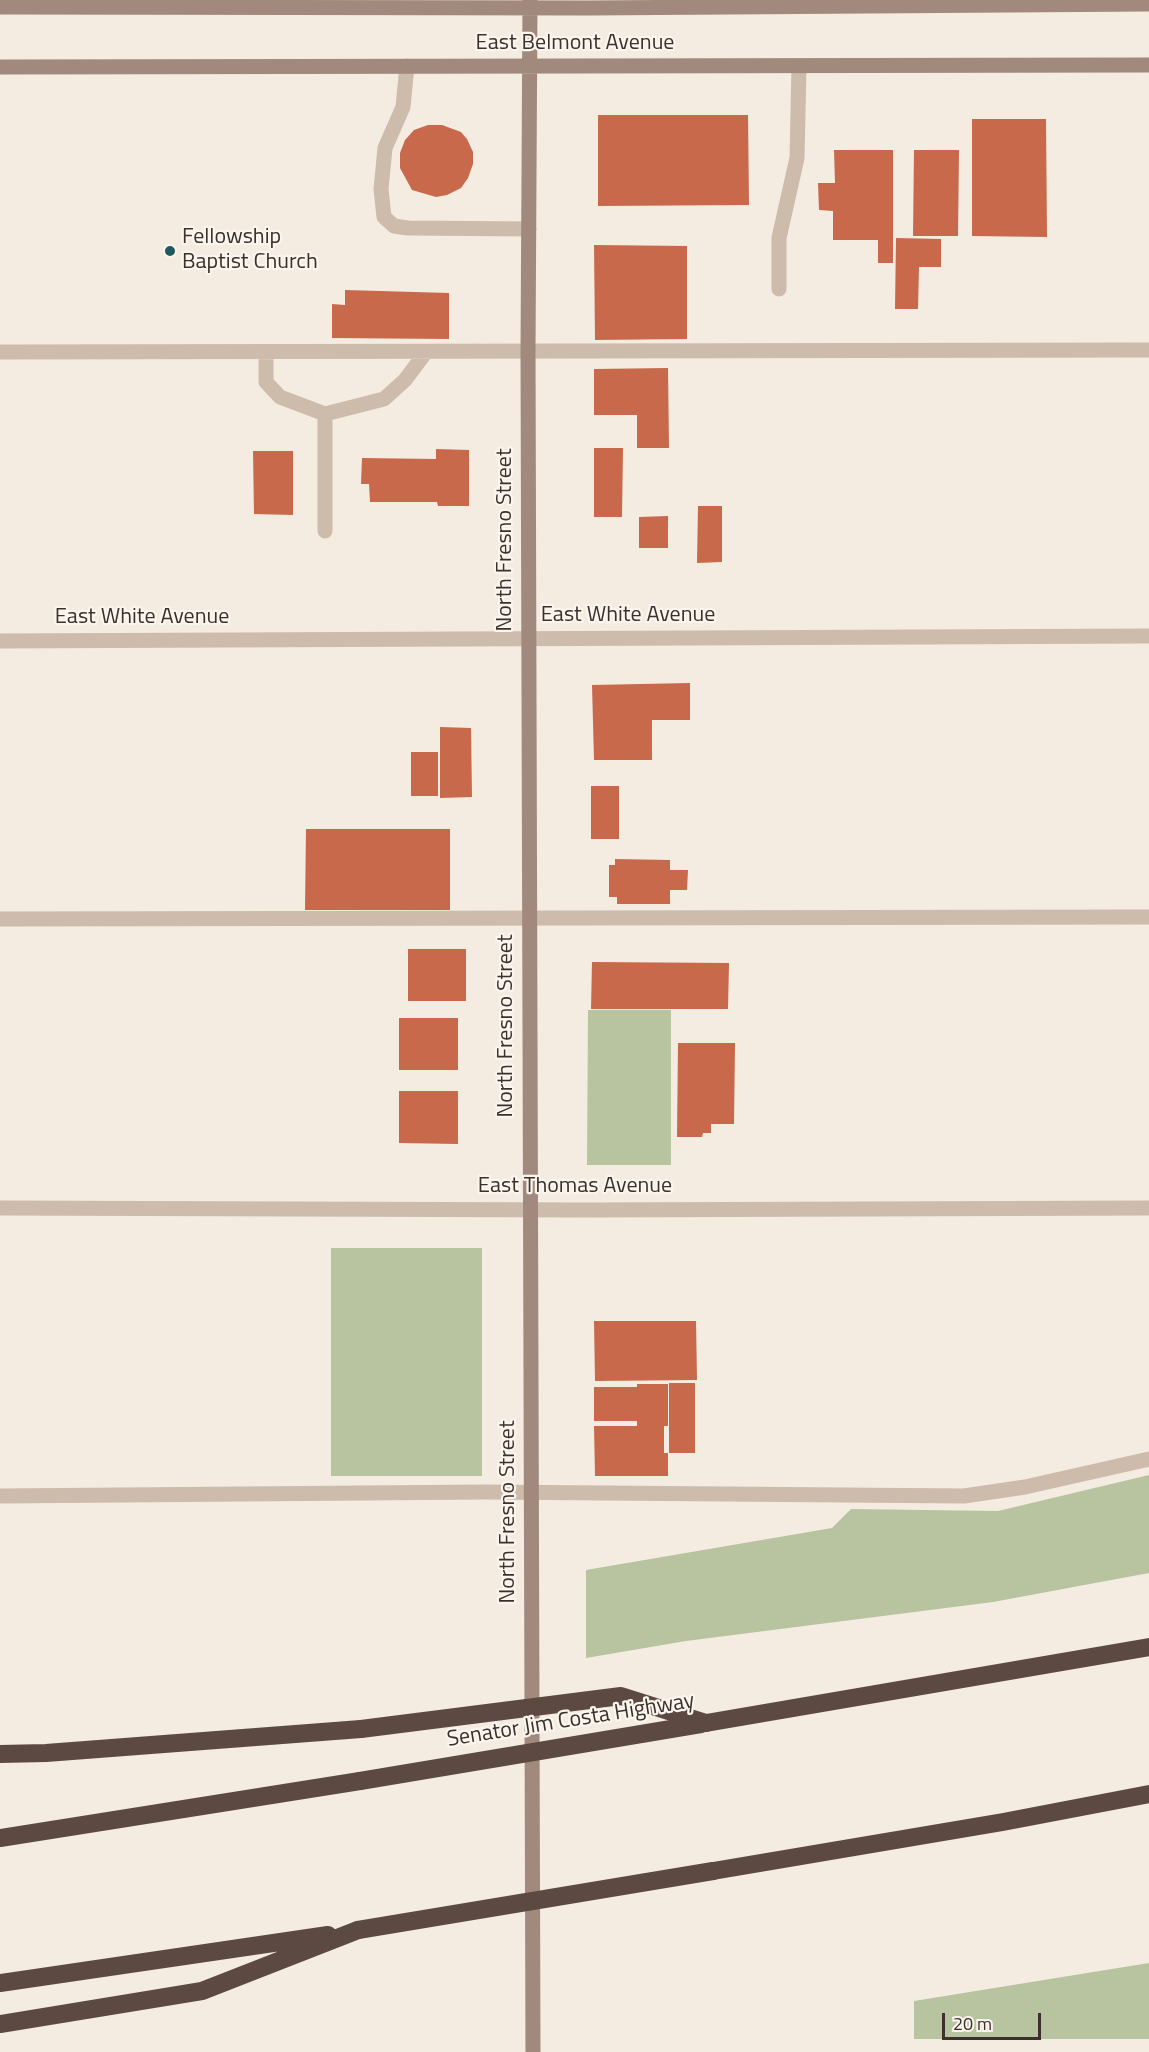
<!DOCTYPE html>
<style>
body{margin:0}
#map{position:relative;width:1149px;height:2052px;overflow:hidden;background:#f4ebe1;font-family:"Titillium Web",sans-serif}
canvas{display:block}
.scale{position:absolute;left:942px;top:2013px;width:99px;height:27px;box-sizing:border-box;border:3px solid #3b302b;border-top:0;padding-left:8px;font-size:18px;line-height:21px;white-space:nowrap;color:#3b302b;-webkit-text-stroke:4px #fbf5ee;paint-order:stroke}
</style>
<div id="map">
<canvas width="1149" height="2052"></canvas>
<div class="scale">20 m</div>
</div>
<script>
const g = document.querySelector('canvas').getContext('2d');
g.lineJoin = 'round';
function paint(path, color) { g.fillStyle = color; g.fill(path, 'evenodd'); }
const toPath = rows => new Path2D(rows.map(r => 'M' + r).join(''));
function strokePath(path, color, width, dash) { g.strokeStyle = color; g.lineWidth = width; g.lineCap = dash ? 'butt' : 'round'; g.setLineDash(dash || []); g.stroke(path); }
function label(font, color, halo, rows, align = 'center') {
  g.font = font + ' "Titillium Web",sans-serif'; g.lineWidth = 4.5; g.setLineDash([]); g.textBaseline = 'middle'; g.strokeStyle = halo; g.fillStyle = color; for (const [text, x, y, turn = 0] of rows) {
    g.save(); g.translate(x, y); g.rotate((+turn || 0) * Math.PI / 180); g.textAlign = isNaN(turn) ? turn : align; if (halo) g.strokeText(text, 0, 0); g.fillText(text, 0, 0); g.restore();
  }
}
paint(toPath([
 [588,1010,671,1010,671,1165,587,1165],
 [331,1248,482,1248,482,1476,331,1476],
 [1149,1475,1149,1573,993,1602,686,1641,586,1658,586,1570,832,1528,851,1509,998,1511],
 [1149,1963,1149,2039,914,2039,914,2001]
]), '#b8c4a0');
paint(toPath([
 [598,115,748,115,749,205,598,206],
 [972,119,1046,119,1047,237,972,236],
 [428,125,442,125,461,132,467,139,473,152,473,164,468,178,461,188,447,195,436,197,412,190,400,168,400,153,405,140,414,130],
 [834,150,893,150,893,263,878,263,878,240,833,240,833,211,819,210,818,183,835,183],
 [914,150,959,150,958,236,913,236],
 [896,238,941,239,941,267,919,267,918,309,895,309],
 [594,245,687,246,687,339,595,340],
 [345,290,449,293,449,339,332,338,332,304,345,305],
 [668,368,669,448,637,448,637,415,594,415,594,369],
 [594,448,623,448,622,517,594,517],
 [436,449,469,450,469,506,438,506,437,502,370,502,369,484,361,484,362,458,436,459],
 [253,451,293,451,293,515,254,514],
 [698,506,722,506,722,562,697,563],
 [668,516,668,548,639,548,639,517],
 [690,683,690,720,652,720,652,760,594,760,592,685],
 [440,727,471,728,472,797,440,798],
 [411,752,438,752,438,796,411,796],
 [591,786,619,786,619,839,591,839],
 [306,829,450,829,450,910,305,910],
 [615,859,670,860,670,870,688,870,687,890,670,890,670,904,617,904,617,897,609,897,609,865,615,865],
 [408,949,466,949,466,1001,408,1001],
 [592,962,729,963,728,1009,591,1009],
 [399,1018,458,1018,458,1070,399,1070],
 [678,1043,735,1043,734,1124,711,1124,711,1133,703,1133,702,1137,677,1137],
 [399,1091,458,1091,458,1144,399,1143],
 [594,1321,696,1321,697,1380,595,1381],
 [669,1383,695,1383,695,1453,669,1453],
 [637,1384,668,1384,668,1426,664,1426,664,1453,668,1453,668,1476,595,1476,594,1426,637,1426,637,1421,594,1421,594,1387,637,1387]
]), '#c8694b');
strokePath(toPath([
 [407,66,403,107,385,148,381,189,384,217,394,226,408,228,529,229],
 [779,289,779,238,797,158,799,66],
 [0,352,1149,350],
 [266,352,266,382,280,397,325,414,384,399,405,380,426,352],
 [325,414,325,531],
 [0,919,1149,917],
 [0,1496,485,1492,964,1496,1025,1487,1149,1459]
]), '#cdbbac', 15);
strokePath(toPath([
 [0,641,1149,636],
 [0,1208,586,1210,1149,1208]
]), '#cdbbac', 15);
strokePath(toPath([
 [530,0,528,352,533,2052],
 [0,7,588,8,1149,4],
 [0,67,1149,65]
]), '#a18a7d', 15);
strokePath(toPath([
 [706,1723,1149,1647],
 [0,1754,46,1753,361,1729],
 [0,1838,360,1781],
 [713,1871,1003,1822,1149,1794],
 [0,1983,328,1935],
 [0,2024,202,1991,358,1930]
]), '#5c4a42', 18);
strokePath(toPath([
 [361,1729,621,1696,706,1723],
 [360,1781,701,1724],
 [358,1930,713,1871]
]), '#5c4a42', 18);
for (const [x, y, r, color] of [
 [170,251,6,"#1f5a5e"]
]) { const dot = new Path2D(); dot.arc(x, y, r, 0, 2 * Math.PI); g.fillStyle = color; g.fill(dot); strokePath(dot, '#fbf5ee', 2); }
label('22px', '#3b302b', '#fbf5ee', [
 ["East Belmont Avenue",575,44],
 ["North Fresno Street",506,540,-90],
 ["East White Avenue",628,616],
 ["East White Avenue",142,618],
 ["North Fresno Street",507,1026,-90],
 ["East Thomas Avenue",575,1187],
 ["North Fresno Street",509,1512,-90],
 ["Senator Jim Costa Highway",571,1721,-9]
]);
label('22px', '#3b302b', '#fbf5ee', [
 ["Fellowship",182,238],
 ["Baptist Church",182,263]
], 'left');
</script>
